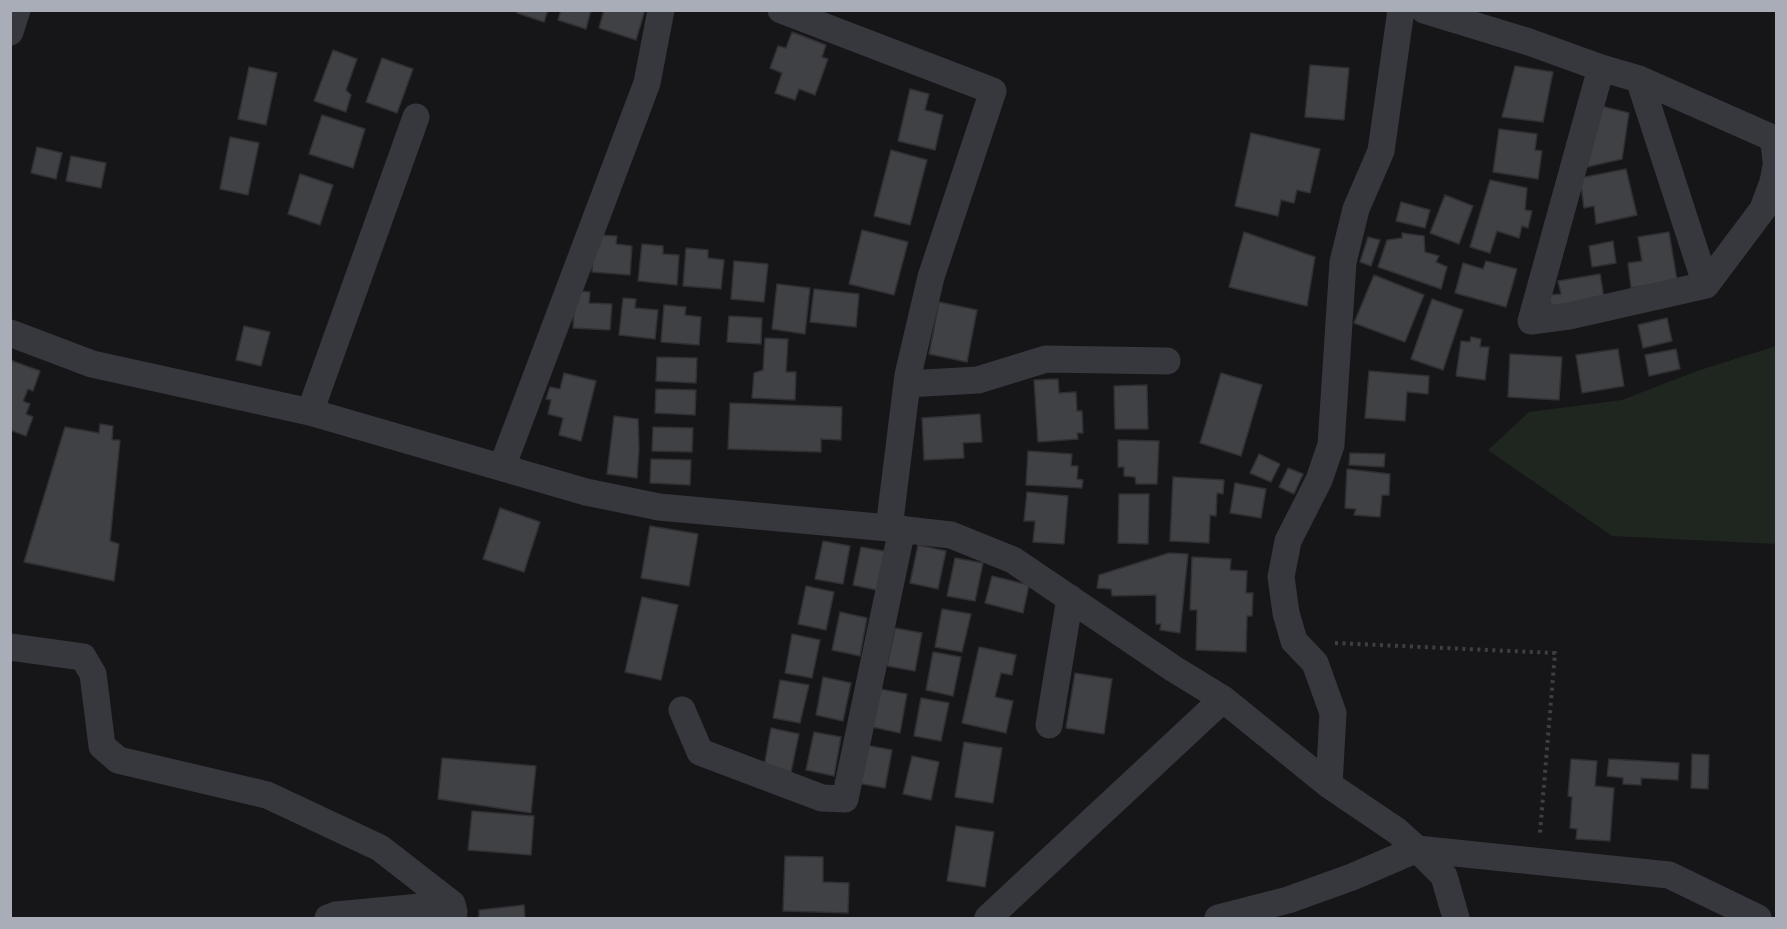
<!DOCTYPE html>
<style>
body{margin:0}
#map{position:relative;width:1787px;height:929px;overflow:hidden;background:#161618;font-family:Signika,sans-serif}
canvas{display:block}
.frame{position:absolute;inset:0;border:12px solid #a8adb8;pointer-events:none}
</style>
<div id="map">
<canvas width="1787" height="929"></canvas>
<div class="frame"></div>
</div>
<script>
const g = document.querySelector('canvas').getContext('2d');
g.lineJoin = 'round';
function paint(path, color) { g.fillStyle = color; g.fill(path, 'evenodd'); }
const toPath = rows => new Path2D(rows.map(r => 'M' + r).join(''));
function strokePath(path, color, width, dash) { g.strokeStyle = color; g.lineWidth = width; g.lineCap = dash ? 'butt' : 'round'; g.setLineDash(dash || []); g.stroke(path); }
paint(toPath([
 [1776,346,1776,544,1612,536,1488,450,1529,412,1622,400,1697,371]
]), '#1e261f');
const building = toPath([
 [517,10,548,10,544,22,517,13,517,10],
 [561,10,591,10,586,29,558,20,561,10],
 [604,10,645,10,636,40,599,28,604,10],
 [792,32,826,45,822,57,828,59,815,95,799,89,795,100,775,93,782,73,770,68,778,46,786,48,792,32],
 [333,50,357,59,346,90,351,95,346,112,314,101,333,50],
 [382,58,413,69,397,113,366,102,382,58],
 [1310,65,1349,68,1344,120,1305,117,1310,65],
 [1515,66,1553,72,1543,122,1502,117,1515,66],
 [249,67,277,73,266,125,238,119,249,67],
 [910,89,929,94,925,110,943,115,935,150,898,141,910,89],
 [1601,106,1629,113,1622,159,1587,167,1601,106],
 [322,115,365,129,353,168,309,154,322,115],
 [1499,129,1537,134,1535,150,1542,151,1538,179,1493,172,1499,129],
 [1251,133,1320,149,1310,193,1297,190,1294,203,1281,200,1278,216,1235,206,1251,133],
 [230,137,259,143,248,195,220,189,230,137],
 [37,147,62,153,56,179,31,173,37,147],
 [891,150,927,160,910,225,874,216,891,150],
 [71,156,106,163,101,188,66,181,71,156],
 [1626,169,1637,215,1596,224,1594,206,1584,208,1580,178,1626,169],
 [300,174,333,185,320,225,288,214,300,174],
 [1490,180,1527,188,1525,210,1532,211,1528,228,1522,226,1519,238,1497,231,1490,253,1470,247,1490,180],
 [1445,195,1473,206,1459,244,1430,233,1445,195],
 [1401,202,1430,210,1425,228,1396,221,1401,202],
 [862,230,908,242,894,295,849,284,862,230],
 [1244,232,1315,257,1307,306,1229,287,1244,232],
 [1669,232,1677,280,1631,288,1628,263,1642,261,1638,237,1669,232],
 [1402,233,1424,236,1425,252,1439,256,1436,262,1447,267,1441,289,1378,267,1387,240,1402,238,1402,233],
 [594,235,617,236,616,244,632,246,630,275,592,272,594,235],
 [1368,237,1380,240,1371,266,1360,262,1368,237],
 [1613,241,1616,263,1592,267,1589,246,1613,241],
 [642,244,663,246,663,254,679,255,677,285,638,281,642,244],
 [686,248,708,250,708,258,724,260,721,289,683,286,686,248],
 [734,261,768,264,764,302,731,299,734,261],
 [1486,261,1517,269,1506,307,1455,293,1463,263,1483,269,1486,261],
 [1600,274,1604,298,1551,308,1549,295,1561,294,1558,281,1600,274],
 [1374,275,1424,295,1405,342,1354,323,1374,275],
 [777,284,810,288,805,334,772,329,777,284],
 [814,289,859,294,856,327,810,322,814,289],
 [575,291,590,292,589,303,612,304,610,330,573,328,575,291],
 [623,298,636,299,635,308,658,310,655,339,619,335,623,298],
 [1432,299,1463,310,1443,370,1411,359,1432,299],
 [939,302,977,310,967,362,929,354,939,302],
 [664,305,686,307,685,315,701,317,699,345,661,342,664,305],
 [729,316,762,318,761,344,727,342,729,316],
 [1667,318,1672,341,1643,348,1638,325,1667,318],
 [244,326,270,332,261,366,236,360,244,326],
 [1471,337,1481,339,1480,347,1489,347,1485,380,1456,376,1461,341,1470,342,1471,337],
 [765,338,788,339,786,372,796,372,795,400,752,398,754,373,763,370,765,338],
 [1618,349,1624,386,1582,393,1576,355,1618,349],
 [1676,349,1680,369,1649,376,1645,355,1676,349],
 [1510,354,1562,357,1559,400,1508,397,1510,354],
 [657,357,697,358,696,383,656,381,657,357],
 [10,360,40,371,33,391,28,389,23,401,30,404,26,414,33,417,26,436,10,430,10,360],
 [1369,371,1429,376,1428,394,1407,392,1405,421,1365,418,1369,371],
 [564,373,596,381,581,441,559,435,563,418,548,414,551,400,546,399,550,387,560,389,564,373],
 [1221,373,1262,385,1241,456,1200,443,1221,373],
 [1058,379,1059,393,1076,392,1077,411,1082,411,1083,433,1077,433,1078,439,1038,442,1034,380,1058,379],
 [1147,385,1148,429,1115,429,1114,386,1147,385],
 [656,389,696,390,695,415,655,413,656,389],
 [730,403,842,407,841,440,821,439,821,452,728,449,730,403],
 [980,414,982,442,963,443,964,458,924,460,922,418,980,414],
 [614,416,638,419,639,449,637,478,607,474,614,416],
 [100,424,113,426,112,440,120,440,110,541,119,544,114,581,24,562,65,427,99,433,100,424],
 [653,427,693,428,692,452,652,451,653,427],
 [1118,440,1159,441,1157,484,1136,484,1135,477,1124,476,1124,467,1118,467,1118,440],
 [1028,451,1072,454,1071,466,1078,466,1077,479,1083,480,1082,488,1026,485,1028,451],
 [1350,453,1385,454,1384,467,1349,465,1350,453],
 [1259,454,1280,464,1271,482,1250,473,1259,454],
 [651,459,691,460,690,485,650,483,651,459],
 [1288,468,1303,474,1294,494,1279,487,1288,468],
 [1347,469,1390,474,1389,495,1382,495,1380,517,1354,515,1356,509,1345,508,1347,469],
 [1173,477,1224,480,1223,494,1217,493,1216,516,1210,515,1209,543,1170,541,1173,477],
 [1235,483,1266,489,1261,518,1230,513,1235,483],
 [1027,492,1068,496,1064,544,1033,542,1035,521,1024,521,1027,492],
 [1119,494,1149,494,1148,544,1118,543,1119,494],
 [500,508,540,522,524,572,483,559,500,508],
 [650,526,698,534,689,586,641,578,650,526],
 [823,541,850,546,843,584,815,579,823,541],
 [918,545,946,551,938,589,910,583,918,545],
 [861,547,889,552,881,591,853,585,861,547],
 [1169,553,1188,554,1180,633,1160,630,1161,624,1156,624,1156,595,1112,596,1111,589,1097,588,1099,575,1169,553],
 [1192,557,1231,559,1230,570,1247,571,1246,593,1253,593,1252,616,1247,616,1246,652,1196,650,1197,610,1190,610,1192,557],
 [955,558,983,563,975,601,947,596,955,558],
 [992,576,1029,585,1023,613,985,603,992,576],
 [806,586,834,592,826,630,798,624,806,586],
 [642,597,678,605,661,680,625,672,642,597],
 [942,609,971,614,962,652,935,647,942,609],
 [840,612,867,618,860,656,832,650,840,612],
 [895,628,922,633,915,671,887,666,895,628],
 [792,634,820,640,812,678,785,673,792,634],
 [979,647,1016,655,1012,675,1001,673,995,697,1013,701,1006,733,962,723,979,647],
 [933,652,961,657,953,696,926,690,933,652],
 [1075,673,1112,679,1104,734,1066,728,1075,673],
 [823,677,851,683,843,721,816,715,823,677],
 [780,680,809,685,800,723,773,718,780,680],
 [880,689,907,694,900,733,872,727,880,689],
 [921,698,949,703,941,741,914,736,921,698],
 [771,728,799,734,791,772,764,767,771,728],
 [814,732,841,737,834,776,806,770,814,732],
 [964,742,1002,748,993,803,955,797,964,742],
 [865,745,892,750,885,788,857,783,865,745],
 [1692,754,1709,755,1708,789,1691,788,1692,754],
 [912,756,939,762,931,800,903,794,912,756],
 [442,758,536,766,531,813,438,799,442,758],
 [1571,759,1597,761,1595,786,1614,788,1610,841,1576,839,1577,829,1570,828,1572,797,1568,796,1571,759],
 [1609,759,1679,763,1678,780,1641,778,1641,785,1623,784,1623,778,1607,776,1609,759],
 [472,811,534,816,531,855,468,850,472,811],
 [956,826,994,832,985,887,947,881,956,826],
 [785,856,823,857,823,882,849,883,848,913,783,911,785,856],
 [524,905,525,918,479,918,479,910,524,905]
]);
paint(building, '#404145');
strokePath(building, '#303034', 1.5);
strokePath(toPath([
 [1335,643,1555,653,1540,833]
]), '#3d3f44', 4, [3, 4.5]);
strokePath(toPath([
 [781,10,993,91,931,277,908,375,889,528],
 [1424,10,1529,42,1601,68,1531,321,1569,316,1706,285,1639,79,1601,68],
 [10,32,17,10],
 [1639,79,1768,136,1774,142,1776,161],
 [1706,285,1763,209,1773,182,1776,166],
 [10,333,92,364,310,412,586,492,659,507,889,528,951,535,1013,560,1174,669,1223,699,1329,785,1397,831,1417,849,1669,875,1758,918],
 [907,384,978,380,1046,359,1167,361],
 [310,412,416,117],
 [502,467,647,83,661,10],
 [10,647,83,657,93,674,102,746,118,760,267,795,380,848,452,904],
 [682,710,700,752,822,798,845,799,902,529],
 [1049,725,1070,598],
 [1329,785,1333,713,1315,663,1294,641,1286,613,1281,577,1288,541,1319,480,1331,445,1343,262,1356,209,1381,151,1401,10],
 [328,918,336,915,452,904,454,912],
 [988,918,1223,699],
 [1218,918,1288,900,1352,877,1417,849,1444,876,1456,918]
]), '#37383d', 27);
</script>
